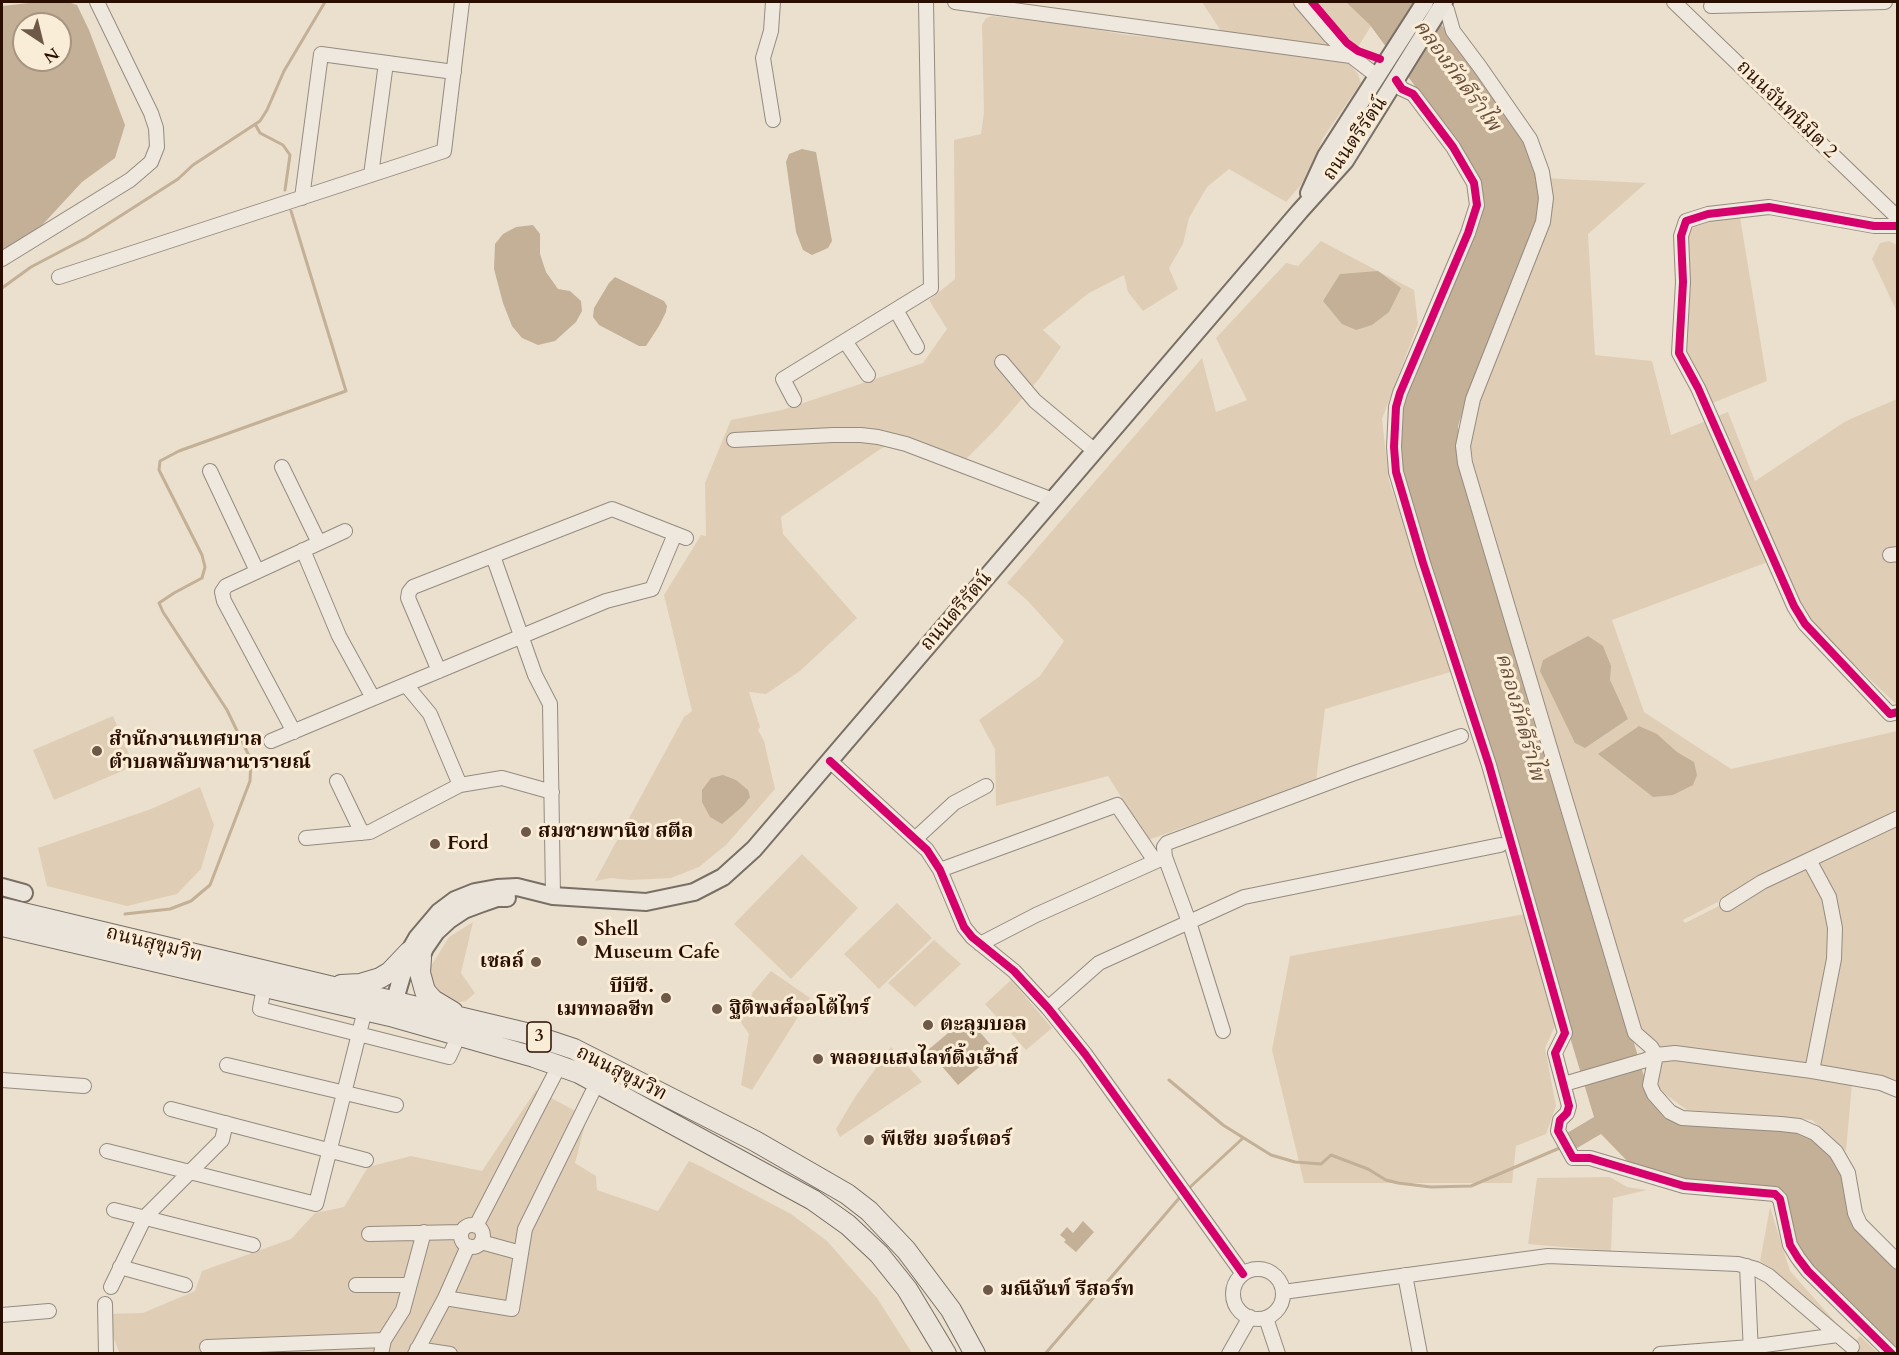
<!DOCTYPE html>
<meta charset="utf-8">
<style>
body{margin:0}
#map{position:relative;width:1899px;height:1355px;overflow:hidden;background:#ebe0ce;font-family:Cardo,serif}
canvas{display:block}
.frame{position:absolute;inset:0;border:3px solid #2a0e00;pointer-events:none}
.north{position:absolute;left:12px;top:12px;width:60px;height:60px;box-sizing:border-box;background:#faedd7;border:2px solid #a79481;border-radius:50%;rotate:145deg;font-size:16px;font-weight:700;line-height:24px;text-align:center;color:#2a0e00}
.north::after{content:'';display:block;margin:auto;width:21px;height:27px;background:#6e5848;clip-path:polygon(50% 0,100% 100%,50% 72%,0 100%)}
</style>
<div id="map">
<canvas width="1899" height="1355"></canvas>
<div class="frame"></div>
<div class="north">N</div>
</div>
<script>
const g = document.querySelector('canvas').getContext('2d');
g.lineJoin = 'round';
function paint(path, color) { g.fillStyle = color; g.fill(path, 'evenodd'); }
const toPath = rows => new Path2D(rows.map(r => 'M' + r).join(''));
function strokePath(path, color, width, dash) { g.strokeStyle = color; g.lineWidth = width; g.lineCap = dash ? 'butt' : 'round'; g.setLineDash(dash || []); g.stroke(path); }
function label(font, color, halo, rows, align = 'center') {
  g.font = font + ' Cardo,"Noto Serif Thai",serif'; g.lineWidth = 6; g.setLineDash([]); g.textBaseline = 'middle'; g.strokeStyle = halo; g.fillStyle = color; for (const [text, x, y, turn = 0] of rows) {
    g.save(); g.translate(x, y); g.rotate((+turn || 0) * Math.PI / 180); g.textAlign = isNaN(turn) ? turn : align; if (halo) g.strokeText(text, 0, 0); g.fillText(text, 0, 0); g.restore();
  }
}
paint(toPath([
 [1202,2,1386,2,1348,63,1358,74,1361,83,1323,138,1307,178,1286,202,1229,169,1207,187,1189,218,1183,244,1169,268,1178,289,1143,311,1128,292,1124,275,1089,293,1043,330,1061,347,1039,379,996,429,963,462,903,441,882,448,781,517,783,534,857,618,800,671,766,694,749,692,760,727,758,730,764,741,775,789,726,845,699,867,671,878,630,880,611,878,595,881,684,717,692,711,664,595,701,535,706,536,705,483,731,420,782,410,923,363,947,329,929,300,955,279,954,140,981,134,984,112,982,25,986,18,992,16,1069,25,1127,35,1230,45],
 [1543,178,1646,183,1588,234,1595,355,1652,361,1671,435,1728,412,1755,481,1846,421,1897,399,1897,705,1839,650,1808,616,1776,559,1612,620,1644,712,1731,769,1897,731,1897,809,1683,920,1685,923,1886,822,1897,826,1897,1087,1853,1073,1846,1151,1812,1120,1687,1110,1659,1090,1645,1049,1474,470,1470,438],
 [1713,217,1740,217,1767,381,1710,404,1682,353,1684,235,1689,224],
 [1321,241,1414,290,1418,324,1382,419,1389,481,1454,671,1325,709,1316,781,1148,840,1108,776,996,806,995,749,979,720,1040,676,1064,641,1027,600,1007,583,1202,358,1216,412,1247,400,1216,338,1286,263,1298,266],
 [1889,241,1897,245,1897,312,1872,259,1880,243],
 [113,716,134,766,54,800,33,750],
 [200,787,214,825,201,869,177,894,127,906,47,886,38,848,151,809],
 [802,854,858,908,791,979,734,924],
 [897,903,932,938,879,989,844,954],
 [1525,914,1555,1026,1545,1048,1556,1106,1546,1134,1516,1146,1512,1183,1304,1183,1272,1050,1290,956],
 [473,922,461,973,475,993,466,1001,454,1003,444,1001,428,978,431,966,449,937],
 [934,940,961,964,915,1007,888,983],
 [771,971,810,998,752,1090,741,1085,749,1034,740,1021,753,992],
 [1011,980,1052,1028,1026,1050,985,1004],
 [891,1047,922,1082,840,1137,836,1129,855,1097],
 [536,1090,587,1117,575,1163,596,1176,597,1190,658,1211,689,1161,700,1166,791,1214,827,1241,877,1298,912,1353,120,1354,104,1314,143,1313,195,1291,202,1271,291,1239,315,1213,344,1207,368,1167,411,1156,482,1171],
 [1610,1177,1627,1187,1647,1190,1613,1198,1611,1251,1528,1244,1537,1178],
 [1770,1207,1790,1271,1854,1343,1860,1336,1878,1353,1847,1353,1854,1344,1760,1261]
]), '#dfceb5');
paint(toPath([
 [38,2,68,2,77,5,89,30,125,125,115,158,82,182,33,235,2,253,2,6],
 [24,24,60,24,60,60,24,60],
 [1346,2,1425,2,1531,149,1542,211,1467,398,1458,426,1459,464,1650,1096,1661,1110,1808,1133,1839,1162,1850,1197,1897,1268,1897,1350,1814,1271,1798,1249,1793,1236,1788,1210,1787,1196,1785,1192,1771,1189,1683,1183,1632,1166,1601,1134,1572,1151,1567,1133,1594,1117,1401,475,1398,438,1402,395,1476,224,1477,178,1465,154,1370,25],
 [802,149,816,152,832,241,828,248,812,255,803,250,796,232,786,162,789,154],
 [533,225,540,234,540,254,546,272,558,289,570,291,581,301,582,311,576,322,555,341,538,345,522,338,512,326,503,303,494,269,495,244,503,234,516,227],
 [1378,271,1401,288,1389,312,1372,325,1356,330,1342,324,1323,301,1340,274],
 [615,277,664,301,667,306,666,312,659,326,646,346,639,346,599,325,593,317,594,308,609,283],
 [1588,636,1603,646,1611,666,1610,680,1628,719,1585,748,1575,743,1540,671,1543,660],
 [1639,726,1657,734,1677,752,1694,762,1697,775,1693,785,1673,795,1653,797,1598,754],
 [723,775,736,780,748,790,750,797,743,806,722,824,710,817,702,802,702,790,711,778],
 [967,1017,997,1052,958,1085,928,1050],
 [1083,1221,1094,1232,1076,1252,1064,1242,1066,1240,1060,1235,1067,1227,1073,1233]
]), '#c3b097');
strokePath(toPath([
 [255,124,260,133,283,145,290,155,285,190],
 [2,288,31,267,86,238,178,179,193,165,260,121,267,110,284,71,325,2],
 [125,914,170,909,191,901,210,885,250,781,251,760,227,710,163,612,159,603,174,593,202,578,205,567,202,555,159,470,160,461,179,451,346,391,291,211],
 [1169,1080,1223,1125,1271,1155,1295,1162,1321,1164,1331,1155,1368,1169,1386,1180,1398,1183,1431,1187,1471,1186,1562,1147],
 [1188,1189,1242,1139],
 [1045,1354,1181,1196]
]), '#c3b097', 3);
const minor = toPath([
 [955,2,1351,56,1377,76],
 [1301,2,1330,36,1351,56],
 [1674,2,1898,218],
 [1442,6,1447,10,1453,31,1480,67,1530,139,1542,172,1546,198,1543,222,1473,399,1463,446,1465,463,1635,1033,1651,1047,1656,1055,1650,1085,1654,1094,1670,1112,1682,1118,1781,1124,1799,1126,1815,1133,1836,1152,1848,1173,1855,1213,1860,1224,1898,1262],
 [1711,6,1885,2],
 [1396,80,1402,89,1413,94,1453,147,1474,183,1477,205,1468,233,1400,393,1396,407,1394,447,1396,472,1423,563,1489,765,1565,1033,1555,1053,1569,1106,1567,1113,1560,1120,1558,1131,1573,1158,1590,1158,1684,1186,1775,1194,1780,1199,1790,1245,1798,1258,1808,1271,1892,1354],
 [773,120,763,58,771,31,773,2],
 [371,175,386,63],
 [302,198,321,54,454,72],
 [1898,226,1874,226,1769,207,1708,214,1686,221,1681,236,1683,282,1679,353,1698,388,1794,606,1805,624,1890,714,1898,712],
 [2,259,130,180,151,162,157,147,156,128,151,113,97,2],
 [59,277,444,151,462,2],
 [896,310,917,347],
 [845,341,868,375],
 [1002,362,1035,401,1095,451],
 [794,400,783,379,931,288,926,2],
 [734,440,833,435,861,435,878,437,906,444,1053,500],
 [282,467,319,543],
 [210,471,257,571],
 [303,550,339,636,373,698],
 [1890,555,1898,554],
 [493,556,535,675,550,704,553,896],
 [439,671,408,598,409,592,413,587,612,509,686,538],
 [406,685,430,714,460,785],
 [294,732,224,601,222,592,226,586,345,531],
 [271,741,606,601,652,589,675,534],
 [830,761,927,850,940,870,964,927,972,937,1014,971,1048,1008,1085,1054,1243,1274],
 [337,781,362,833],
 [306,838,370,832,460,785,502,778,552,792],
 [915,839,954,803,986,786],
 [1809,860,1829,897,1835,928,1834,959,1812,1071],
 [940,870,1117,805,1155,861],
 [1727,904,1762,882,1898,818],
 [980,944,1036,915,1163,858],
 [264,987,260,1009,449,1057,459,1035],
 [1048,1008,1099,963,1244,897,1500,845],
 [1223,1031,1189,922,1165,857,1164,847,1167,843,1352,774,1461,736],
 [227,1065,396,1105],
 [2,1080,84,1086],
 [1564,1084,1646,1060,1656,1055,1675,1053,1812,1071,1881,1083,1898,1090],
 [171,1109,366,1160],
 [107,1151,316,1204,365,1010],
 [114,1210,253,1245],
 '461 1236a11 11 0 1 1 22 0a11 11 0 1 1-22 0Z',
 [476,1226,559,1066],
 [369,1234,461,1232],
 [481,1242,521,1253],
 [1747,1266,1751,1353],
 [120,1267,185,1285],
 '1233 1294a25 25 0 1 1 50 0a25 25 0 1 1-50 0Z',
 [1405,1275,1420,1354],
 [356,1285,409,1285],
 [111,1287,145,1217,222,1140,226,1123],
 [1283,1292,1548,1256,1738,1264,1756,1269,1769,1276,1852,1347],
 [445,1298,512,1309,525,1229,597,1083],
 [105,1304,106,1354],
 [2,1315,49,1311],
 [1266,1318,1278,1354],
 [207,1347,384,1340],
 [417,1349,450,1354],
 [381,1354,384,1340,403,1310,424,1232],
 [415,1354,445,1298,468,1246],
 [1229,1354,1250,1317],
 [1660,1354,1750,1347,1838,1335]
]);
const major = toPath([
 [1309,193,1326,156,1425,2],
 [2,887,24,893],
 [416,970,425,948,436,932,449,920,464,910,480,904,497,898,507,898],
 [391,1013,409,952,417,938,439,912,455,900,475,892,497,888,517,887,553,896,646,902,694,892,723,877,754,849,1300,211,1345,161,1444,2]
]);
const highway = toPath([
 [2,908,526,1033,574,1049,755,1141,847,1194,869,1211,906,1250,951,1310,975,1354],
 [2,926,390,1016,534,1057,579,1073,813,1200,848,1225,879,1254,907,1289,946,1354],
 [421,958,420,973,425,991,433,1000,453,1012],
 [341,985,360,984,380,978,390,972,409,952]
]);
strokePath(minor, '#958b7f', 16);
strokePath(major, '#796f64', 20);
strokePath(highway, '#796f64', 22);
strokePath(minor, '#eee8df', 14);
strokePath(major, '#ebe4da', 16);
strokePath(highway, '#ebe4da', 20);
strokePath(toPath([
 [1312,2,1347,43,1358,51,1380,59],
 [1396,80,1402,89,1413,94,1453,147,1474,183,1477,205,1468,233,1400,393,1396,407,1394,447,1396,472,1423,563,1489,765,1565,1033,1555,1053,1569,1106,1567,1113,1560,1120,1558,1131,1573,1158,1590,1158,1684,1186,1775,1194,1780,1199,1790,1245,1798,1258,1808,1271,1892,1354],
 [1898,226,1874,226,1769,207,1708,214,1686,221,1681,236,1683,282,1679,353,1698,388,1794,606,1805,624,1890,714,1898,712],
 [830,761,927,850,940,870,964,927,972,937,1014,971,1048,1008,1085,1054,1243,1274]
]), '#d6006c', 8);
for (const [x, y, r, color] of [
 [97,751,6,"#6e5848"],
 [526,832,6,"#6e5848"],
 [435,844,6,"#6e5848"],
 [582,941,6,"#6e5848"],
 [536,962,6,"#6e5848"],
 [666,998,6,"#6e5848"],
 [717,1009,6,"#6e5848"],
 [928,1025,6,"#6e5848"],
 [818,1059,6,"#6e5848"],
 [869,1140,6,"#6e5848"],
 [988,1290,6,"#6e5848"]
]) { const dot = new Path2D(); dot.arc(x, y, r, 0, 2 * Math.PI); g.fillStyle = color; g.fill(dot); strokePath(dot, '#faedd7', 2); }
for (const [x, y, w] of [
 [539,1037,24]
]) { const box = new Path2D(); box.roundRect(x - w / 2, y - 15, w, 30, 4.5); g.fillStyle = '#faedd7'; g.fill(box); strokePath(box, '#2a0e00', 1.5); }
label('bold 18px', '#2a0e00', null, [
 ["3",539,1037]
]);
label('20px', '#2a0e00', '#faedd7', [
 ["ถนนจันทนิมิต 2",1786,110,44],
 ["ถนนตรีรัตน์",1356,139,-55],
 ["ถนนตรีรัตน์",957,612,-49],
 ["ถนนสุขุมวิท",154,945,14],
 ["ถนนสุขุมวิท",621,1074,27]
]);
label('bold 20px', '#2a0e00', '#faedd7', [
 ["สำนักงานเทศบาล",109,740],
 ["ตำบลพลับพลานารายณ์",109,763],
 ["สมชายพานิช สตีล",538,832],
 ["Ford",447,844],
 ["Shell",594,930],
 ["Museum Cafe",594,953],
 ["เชลล์",524,962,"right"],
 ["บีบีซี.",654,987,"right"],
 ["เมททอลชีท",654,1010,"right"],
 ["ฐิติพงศ์ออโต้ไทร์",729,1009],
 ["ตะลุมบอล",940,1025],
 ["พลอยแสงไลท์ติ้งเฮ้าส์",830,1059],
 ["พีเชีย มอร์เตอร์",881,1140],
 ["มณีจันท์ รีสอร์ท",1000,1290]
], 'left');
label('italic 21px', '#674d39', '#faedd7', [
 ["คลองภัคดีรำไพ",1456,76,54],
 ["คลองภัคดีรำไพ",1519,717,74]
]);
</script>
